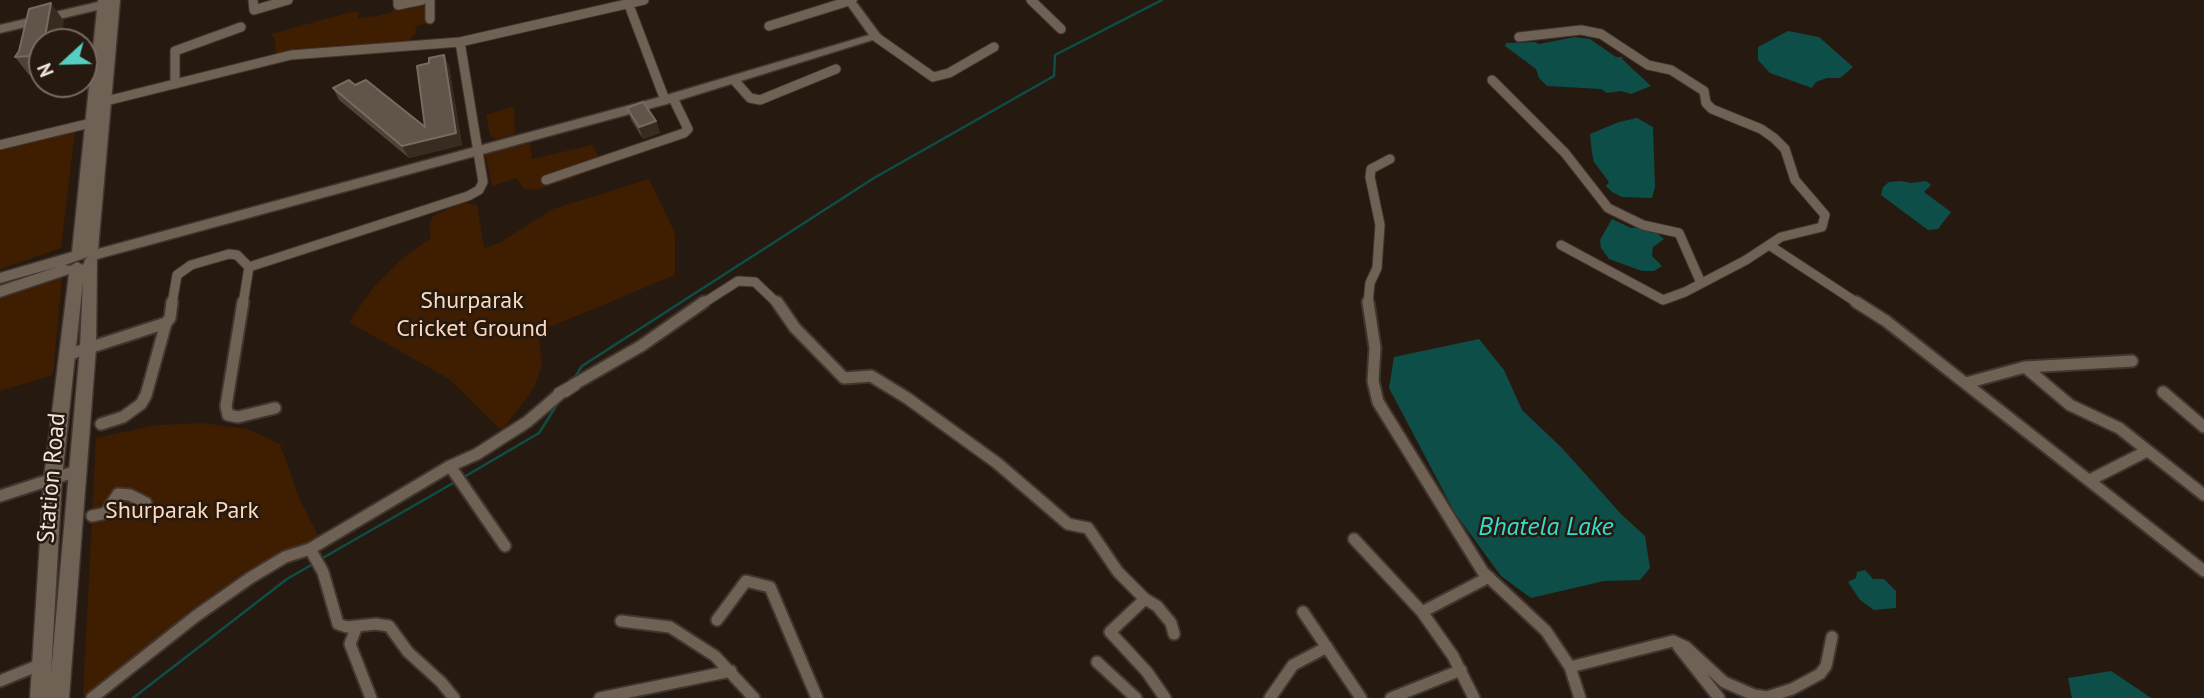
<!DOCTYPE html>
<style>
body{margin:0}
#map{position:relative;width:2204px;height:698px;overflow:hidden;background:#261a10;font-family:"PT Sans",sans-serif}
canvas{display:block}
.north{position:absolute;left:28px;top:28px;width:70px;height:70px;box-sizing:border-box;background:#261a10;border:2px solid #766b62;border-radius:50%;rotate:248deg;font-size:19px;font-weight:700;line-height:28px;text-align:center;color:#ede4dd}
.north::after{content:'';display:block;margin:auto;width:24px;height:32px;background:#55cec4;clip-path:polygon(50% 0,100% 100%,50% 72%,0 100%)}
</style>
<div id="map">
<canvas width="2204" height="698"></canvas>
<div class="north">N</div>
</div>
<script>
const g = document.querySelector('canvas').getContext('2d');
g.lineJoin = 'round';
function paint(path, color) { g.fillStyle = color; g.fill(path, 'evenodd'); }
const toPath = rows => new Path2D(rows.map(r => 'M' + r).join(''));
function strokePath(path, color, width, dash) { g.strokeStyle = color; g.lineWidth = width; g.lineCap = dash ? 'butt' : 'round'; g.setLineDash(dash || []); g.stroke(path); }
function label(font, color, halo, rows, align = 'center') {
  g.font = font + ' "PT Sans",sans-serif'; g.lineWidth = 5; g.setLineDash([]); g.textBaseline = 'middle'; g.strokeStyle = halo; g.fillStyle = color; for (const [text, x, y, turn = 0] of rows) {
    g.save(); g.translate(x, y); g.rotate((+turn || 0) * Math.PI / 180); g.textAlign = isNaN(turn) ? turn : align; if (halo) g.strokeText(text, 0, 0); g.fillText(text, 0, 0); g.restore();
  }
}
paint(toPath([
 [430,0,430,23,416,26,415,34,409,41,276,56,275,39,271,34,347,13,358,11,358,18,378,16,392,12,398,5],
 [514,106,515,134,496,139,490,135,486,115],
 [75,130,61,248,0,269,0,148],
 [530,143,532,159,592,145,603,164,572,179,536,190,524,189,517,178,492,186,485,154],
 [649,179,675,233,675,275,538,332,542,364,535,386,502,431,449,379,349,322,373,288,404,257,431,238,429,228,433,216,461,203,477,205,484,248,499,243,553,209],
 [62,278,53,375,0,391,0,298],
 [202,423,247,429,280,444,299,498,319,538,286,550,233,581,190,611,83,698,96,438,157,425]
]), '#3f1d00');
paint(toPath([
 [1788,31,1819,37,1853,67,1840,78,1827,78,1816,82,1812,88,1770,73,1758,60,1758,47],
 [1575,37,1590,39,1616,57,1623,57,1622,59,1651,86,1631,94,1621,91,1607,93,1601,89,1547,86,1539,78,1536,69,1505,46,1506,43,1535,42,1539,44],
 [1637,118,1653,127,1655,187,1652,198,1622,197,1612,192,1606,186,1609,182,1594,162,1592,153,1590,134,1619,122],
 [1900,181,1911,183,1926,181,1931,185,1924,192,1951,212,1938,229,1928,230,1881,195,1883,187,1889,182],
 [1612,219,1631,228,1650,227,1664,239,1653,247,1652,256,1662,266,1654,271,1642,271,1609,259,1601,248,1600,240],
 [1479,339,1504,370,1522,410,1562,448,1621,514,1645,536,1650,568,1640,580,1604,581,1531,598,1501,576,1455,513,1389,388,1394,357],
 [1865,570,1873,579,1884,579,1896,591,1896,608,1874,610,1860,600,1848,582,1856,578,1857,572],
 [2111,671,2141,691,2151,698,2072,698,2068,678]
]), '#0d4e49');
strokePath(toPath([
 [573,380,582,366,874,178,1054,76,1055,55,1162,0],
 [464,477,539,433,560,400],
 [321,559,455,482],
 [133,698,287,579,313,564]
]), '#0d4e49', 2.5);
const streetFar1 = toPath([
 [253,0,254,10,288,0],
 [398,0,398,5,422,0],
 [430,0,430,19],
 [627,0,665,100],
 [1031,0,1061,29],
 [769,26,849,1],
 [876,37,933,77,949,73,994,47],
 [1519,37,1581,30,1601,34,1648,65,1671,70,1704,91,1706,103,1712,109,1761,129,1774,138,1785,149,1795,180,1825,215,1822,227,1781,237,1746,260,1685,292,1663,300,1561,245],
 [460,42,644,0],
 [734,80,750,98,760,100,836,69],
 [1492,80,1565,153,1608,208,1643,225,1679,233,1701,283],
 [175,84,175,51,241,27],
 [98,103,291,55,460,42,483,182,479,190,468,196,249,267,237,255,229,254,191,265,177,275,172,304],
 [0,145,99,121],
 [546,180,684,133,688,129,673,98],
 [1769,245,1859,304],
 [243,304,249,267],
 [702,304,738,281,755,282,778,304],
 [1368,304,1370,283,1377,268,1380,225,1370,177,1371,169,1390,159]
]);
const street = toPath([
 [243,302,226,406,228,415,238,417,275,408],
 [777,302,795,328,844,378,871,376,907,398,997,463,1068,524,1088,528,1118,572,1145,599,1157,606,1171,623,1174,634],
 [1368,302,1375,348,1373,381,1378,402,1483,572,1546,631,1570,667,1580,698],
 [1856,302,1886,321,2204,571],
 [67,355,166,323,170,318,172,302],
 [2025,367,2070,405,2119,428,2204,495],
 [1966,383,2025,367,2132,361],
 [573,385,641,346,704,302],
 [2163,392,2204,427],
 [101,424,123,417,141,404,146,395,166,323],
 [450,466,505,546],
 [2090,480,2147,451],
 [0,496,77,471],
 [92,516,106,513,118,494,130,495,146,503],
 [1354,539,1422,612,1453,656,1474,698],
 [310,549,323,572,338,624,347,627,376,624,389,626,408,652,441,682,454,698],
 [1145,599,1110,632,1147,672,1165,698],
 [1303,612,1361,698],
 [1422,612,1489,577],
 [717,620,746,581,770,587,817,698],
 [621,621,670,627,715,656,754,698],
 [357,626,350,644,371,698],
 [1678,646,1719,698],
 [1097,662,1136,698],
 [1570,667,1673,641,1686,647,1724,682,1754,695,1767,697,1792,689,1820,674,1826,666,1832,637],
 [0,681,44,663],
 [92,698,196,616,250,578,285,557,310,549,450,466,477,454,527,422,561,393],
 [600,698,731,671],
 [1270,698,1293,665,1327,647],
 [1391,698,1461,670]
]);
const secondary = toPath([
 [98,0,120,0,98,249,660,97,869,35,844,0,857,0,856,2,882,37,670,103,97,259,96,348,69,698,30,698,44,478,69,274,0,297,0,286,57,267,0,283,0,273,72,252,97,10,0,33,0,25,98,2,98,0],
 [90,256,86,258,83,265,77,262,70,266,65,265,90,256],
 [83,281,80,348,51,674,62,478,83,281],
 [573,379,579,381,581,385,579,389,567,397,555,397,553,393,555,389,573,379]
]);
strokePath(streetFar1, '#403631', 11);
strokePath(street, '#403631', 15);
strokePath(secondary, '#403631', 3);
strokePath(streetFar1, '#706155', 9);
strokePath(street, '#706155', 11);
paint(secondary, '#706155');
paint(toPath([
 [64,21,42,42,42,74,29,75,15,57],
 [444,55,449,67,462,145,409,158,339,100,333,88,355,85,425,127],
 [627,108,656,121,660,133,643,139,631,120]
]), '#504237');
paint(toPath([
 [51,3,64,21,60,42,44,42],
 [42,49,42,69,32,56],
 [444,55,449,67,462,145,409,158,402,146,456,133],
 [656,121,660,133,643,139,639,127]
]), '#382b20');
const building = toPath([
 [51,3,44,42,42,42,42,49,32,56,15,57,19,51,29,9,51,3],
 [444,55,456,133,402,146,333,88,349,80,355,85,366,80,425,127,417,66,429,63,429,58,444,55],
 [643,102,656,121,639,127,627,108,643,102]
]);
paint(building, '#615449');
strokePath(building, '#776a60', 2);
label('24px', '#fcd9be', '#261a10', [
 ["Shurparak",472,301],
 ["Cricket Ground",472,329],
 ["Shurparak Park",182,511]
]);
label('24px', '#ede4dd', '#261a10', [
 ["Station Road",52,478,-85]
]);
label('italic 26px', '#32ddd2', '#261a10', [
 ["Bhatela Lake",1546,528]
]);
</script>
